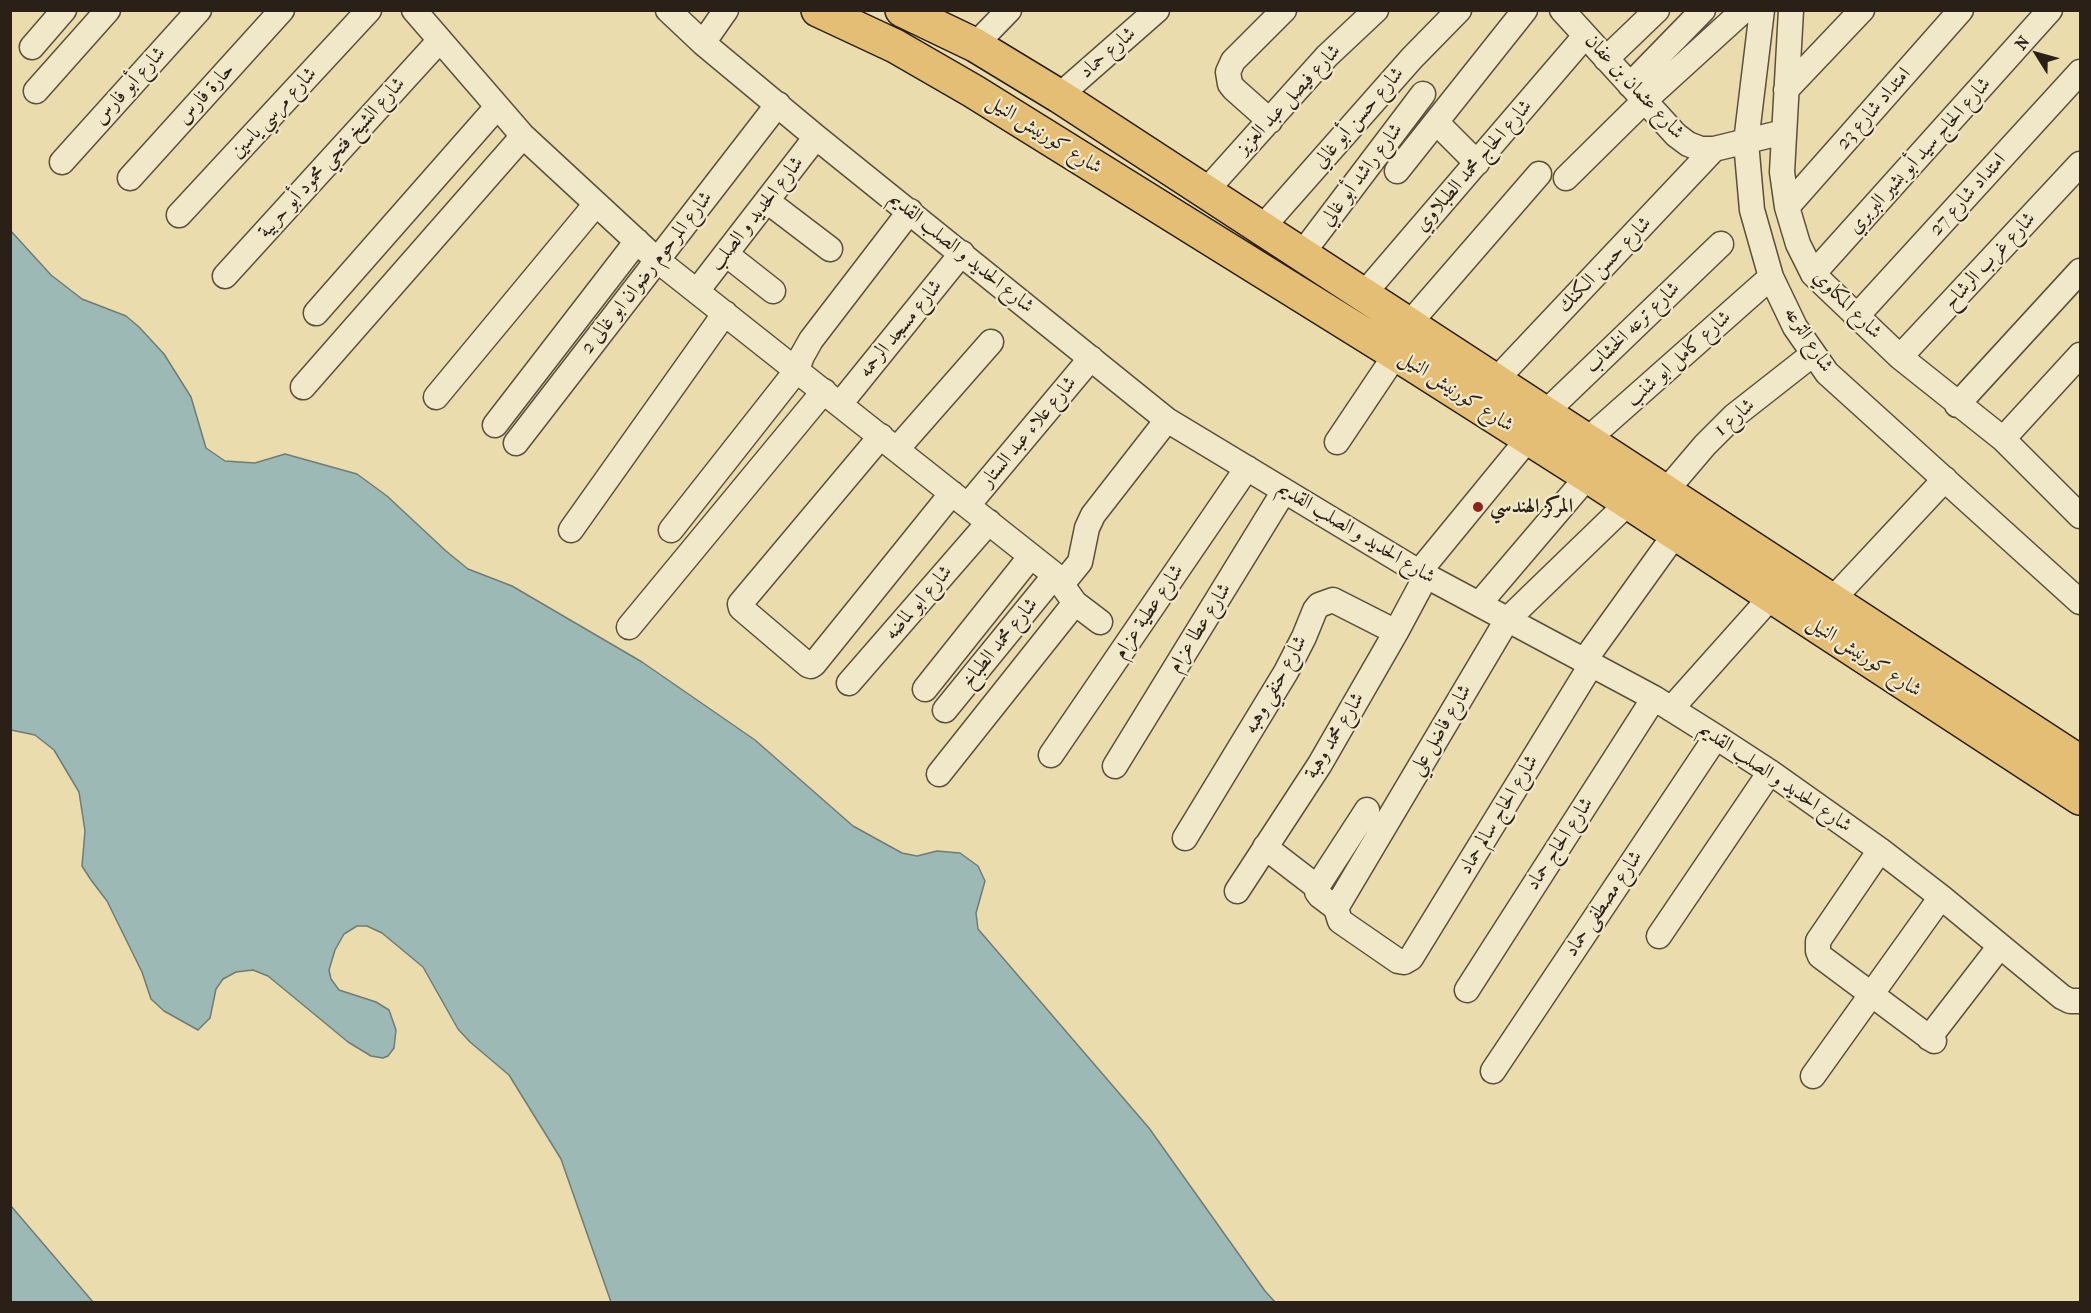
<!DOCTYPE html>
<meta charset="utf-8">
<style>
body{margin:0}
#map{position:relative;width:2091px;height:1313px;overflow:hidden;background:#eadcad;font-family:"IM FELL French Canon",serif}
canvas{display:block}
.frame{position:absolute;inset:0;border:12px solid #2a2017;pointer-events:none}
.north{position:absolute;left:2007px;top:24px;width:60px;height:60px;-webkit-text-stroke:4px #f1e8ca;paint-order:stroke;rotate:307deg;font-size:16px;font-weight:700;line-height:24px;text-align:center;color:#2a2017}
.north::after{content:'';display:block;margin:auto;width:21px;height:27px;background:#2a2017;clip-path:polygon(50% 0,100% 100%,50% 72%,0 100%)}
</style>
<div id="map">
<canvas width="2091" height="1313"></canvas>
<div class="frame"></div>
<div class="north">N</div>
</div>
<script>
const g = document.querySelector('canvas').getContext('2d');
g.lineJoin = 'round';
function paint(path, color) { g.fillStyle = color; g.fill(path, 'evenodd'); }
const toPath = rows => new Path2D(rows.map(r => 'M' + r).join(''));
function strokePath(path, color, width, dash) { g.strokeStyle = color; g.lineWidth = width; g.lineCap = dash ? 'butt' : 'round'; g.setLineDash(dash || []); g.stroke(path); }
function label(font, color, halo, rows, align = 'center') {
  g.font = font + ' "IM FELL French Canon",Amiri,serif'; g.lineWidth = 4.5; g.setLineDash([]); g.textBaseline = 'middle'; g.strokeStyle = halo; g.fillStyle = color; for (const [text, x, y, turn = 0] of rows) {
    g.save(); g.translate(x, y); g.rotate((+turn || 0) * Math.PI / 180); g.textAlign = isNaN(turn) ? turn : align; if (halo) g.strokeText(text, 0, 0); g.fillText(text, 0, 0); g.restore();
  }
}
const water = toPath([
 [10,230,51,275,82,299,126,316,139,327,164,354,191,397,206,448,225,461,255,463,285,454,357,474,387,496,446,551,468,569,512,586,642,662,755,740,853,826,902,853,917,856,937,851,960,853,978,866,985,881,976,913,978,929,1149,1128,1265,1291,1275,1302,611,1302,561,1159,509,1075,470,1042,458,1029,423,967,382,933,367,926,357,926,344,934,335,950,329,970,331,979,339,990,376,1002,389,1010,396,1030,394,1048,388,1056,383,1058,371,1056,348,1042,268,976,253,970,236,972,223,979,216,989,210,1018,198,1030,164,1011,151,999,142,972,107,901,91,880,82,866,85,831,79,792,54,750,35,735,11,730,10,230],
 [10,1206,11,1206,93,1302,11,1302,10,1206]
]);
paint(water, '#9db9b5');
strokePath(water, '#6f7c76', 1.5);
const minor = toPath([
 [414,10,523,136,657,260,1055,575,1075,603,1100,622],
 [668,10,703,43,816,137,1167,420,1419,572,1654,698,1716,737,1770,772,1880,850,1941,897,2062,997,2070,1001,2080,1001],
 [1562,10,1676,135,1688,144,1701,149,1714,149,1784,132],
 [1762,10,1746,142,1752,210,1771,277,1795,327,1827,373,2080,602],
 [1791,10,1782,172,1787,207,1798,244,1813,274,1900,357,2003,439,2080,516],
 [703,43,726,10],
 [975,45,1009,10],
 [32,47,64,10],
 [1606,59,1657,10],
 [1630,85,1703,10],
 [1786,90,1862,10],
 [36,91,108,10],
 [1059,96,1157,10],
 [1270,121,1234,89,1230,84,1228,72,1233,61,1284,10],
 [1436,122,1477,163],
 [62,162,199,10],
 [1397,171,1525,10],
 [130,178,282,10],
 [1566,178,1644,101,1744,10],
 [1205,192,1327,56,1376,10],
 [767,201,830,249],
 [1787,207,1961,10],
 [179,215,369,10],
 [1261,229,1412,58,1459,10],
 [726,254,773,291],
 [1301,255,1423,94],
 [1813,274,2050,10],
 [225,276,440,40],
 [697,291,816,137],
 [1363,295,1585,36],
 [316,313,497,107],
 [1856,317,2080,72],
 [1409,324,1539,174],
 [1900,357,2080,164],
 [1495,381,1714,149],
 [303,387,523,136],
 [436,397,596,204],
 [840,404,962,253],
 [1957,405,2080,271],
 [1545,413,1721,244],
 [495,425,637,241],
 [881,436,740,604,741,608,808,665,811,666,814,664,952,493],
 [2003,439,2080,355],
 [1587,440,1771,277],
 [1337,442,1396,354],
 [516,443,778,104],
 [897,449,991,342],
 [1665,492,1705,445,1734,416,1813,354],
 [968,505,1091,358],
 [571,530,725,313],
 [671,530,797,370,802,356,811,340,910,211],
 [1419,572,1528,439],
 [1063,583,1080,562,1087,528,1093,515,1167,420],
 [1832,600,1945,479],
 [1479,604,1588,476],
 [629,627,824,391],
 [1584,661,1676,533],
 [1591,665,1411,958,1404,962,1398,961,1340,921,1336,908,1507,620,1629,502],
 [849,683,989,522],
 [925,689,1031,556],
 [1671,709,1771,597],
 [945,710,1055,575],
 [1051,755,1247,468],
 [1115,766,1284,491],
 [939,774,1075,603],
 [1185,838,1286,672,1304,637,1315,610,1319,605,1333,600,1396,632],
 [1265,847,1317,887],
 [1880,850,1818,941,1818,951,1820,956,1934,1041],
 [1237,891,1320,764,1396,632,1426,576],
 [1336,908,1320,896,1317,892,1317,887,1367,810],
 [1659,936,1770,772],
 [1467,990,1654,698],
 [1929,1038,2000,946],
 [1493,1071,1716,737],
 [1813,1076,1941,897]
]);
const highway = toPath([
 [818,10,895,46,973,91,1415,366,1588,476,2080,798],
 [902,10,975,45,1059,96,2080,762]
]);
strokePath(minor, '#5a4f3c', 27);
strokePath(highway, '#2a2017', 36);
strokePath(minor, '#f1e8ca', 24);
strokePath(highway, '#e5be76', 33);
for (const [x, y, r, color] of [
 [1478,507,6,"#8f2418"]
]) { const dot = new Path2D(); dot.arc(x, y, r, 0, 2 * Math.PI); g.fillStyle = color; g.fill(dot); strokePath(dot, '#f1e8ca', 2); }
label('20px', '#2a2017', '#f1e8ca', [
 ["شارع حماد",1108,53,-41],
 ["شارع أبو فارس",130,86,-48],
 ["شارع عثمان بن عفان",1634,87,47],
 ["حارة فارس",206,94,-48],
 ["شارع فيصل عبد العزيز",1289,100,-47],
 ["امتداد شارع 23",1874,109,-49],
 ["شارع مرسي ياسين",274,113,-47],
 ["شارع حسن أبو غالي",1359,118,-49],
 ["شارع كورنيش النيل",1044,135,32],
 ["شارع الحاج سيد أبو بشير البربري",1920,156,-48],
 ["شارع الشيخ فتحي محمود أبو حربية",332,158,-48],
 ["شارع الحاج محمد الطبلاوي",1474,166,-49],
 ["شارع راشد أبو غالي",1362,175,-53],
 ["امتداد شارع 27",1968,195,-48],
 ["شارع الحديد و الصلب",757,214,-52],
 ["شارع الحديد و الصلب القديم",961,253,39],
 ["شارع غرب الرشاح",1990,261,-47],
 ["شارع حسن الكنك",1605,265,-46],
 ["شارع المرحوم رضوان ابو غالى 2",647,273,-52],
 ["شارع المكاوي",1847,305,45],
 ["شارع ترعه الخشاب",1633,328,-44],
 ["شارع مسجد الرحمه",901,329,-51],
 ["شارع الترعه",1808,340,57],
 ["شارع كامل ابو شنب",1679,359,-42],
 ["شارع كورنيش النيل",1456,392,33],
 ["شارع 1",1735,418,-41],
 ["شارع علاء عبد الستار",1029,432,-50],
 ["شارع الحديد و الصلب القديم",1356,533,31],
 ["شارع ابو لماضه",919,603,-49],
 ["شارع عطية عزام",1149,612,-56],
 ["شارع عطا عزام",1200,628,-58],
 ["شارع محمد الطباخ",1000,643,-51],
 ["شارع كورنيش النيل",1864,657,33],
 ["شارع حنفي وهبه",1276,685,-61],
 ["شارع فاضل علي",1441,730,-59],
 ["شارع محمد وهبة",1335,736,-59],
 ["شارع الحديد و الصلب القديم",1775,778,34],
 ["شارع الحاج سالم حماد",1499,815,-59],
 ["شارع الحاج حماد",1560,844,-57],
 ["شارع مصطفى حماد",1604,904,-56]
]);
label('bold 20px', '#2a2017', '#f1e8ca', [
 ["المركز الهندسي",1490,507]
], 'left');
</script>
